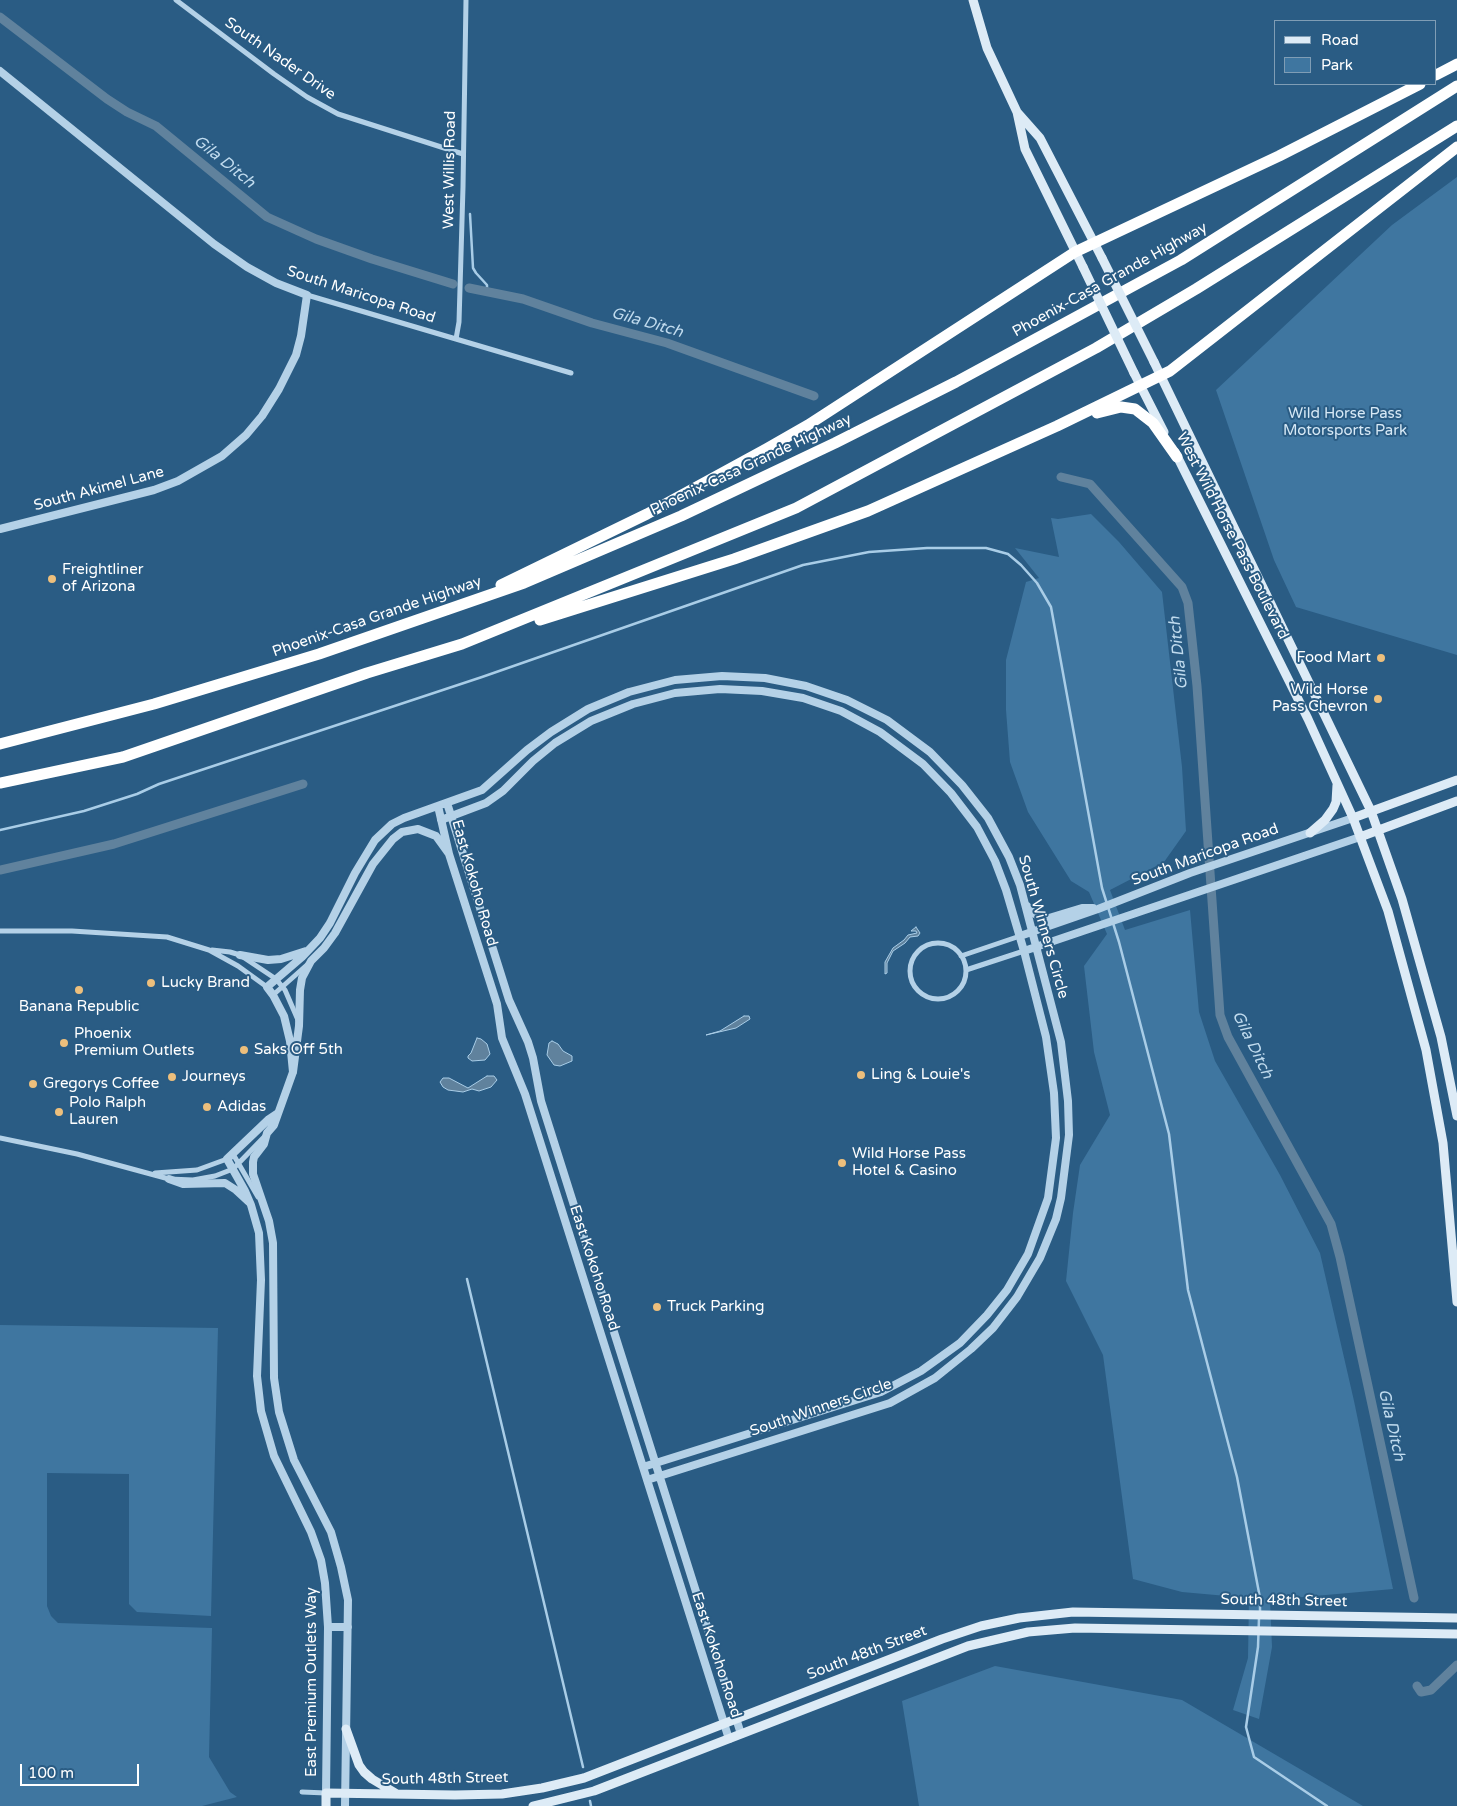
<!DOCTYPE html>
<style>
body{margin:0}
#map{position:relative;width:1457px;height:1806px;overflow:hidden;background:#2a5c84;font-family:"Varela Round",sans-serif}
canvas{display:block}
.legend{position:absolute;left:1274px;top:20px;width:162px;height:65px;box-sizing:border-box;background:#2a5c84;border:1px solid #7f9db5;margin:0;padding:6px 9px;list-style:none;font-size:15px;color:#fff}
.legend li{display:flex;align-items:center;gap:10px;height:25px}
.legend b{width:25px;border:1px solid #7f9db5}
.scale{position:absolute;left:20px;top:1764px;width:119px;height:22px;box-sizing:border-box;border:2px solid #fff;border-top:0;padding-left:6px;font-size:15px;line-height:18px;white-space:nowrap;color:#fff;-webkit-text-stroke:4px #2a5c84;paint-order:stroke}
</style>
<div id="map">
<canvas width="1457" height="1806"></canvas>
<ul class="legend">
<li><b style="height:6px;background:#ddebf6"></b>Road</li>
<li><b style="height:14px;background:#3f76a0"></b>Park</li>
</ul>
<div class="scale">100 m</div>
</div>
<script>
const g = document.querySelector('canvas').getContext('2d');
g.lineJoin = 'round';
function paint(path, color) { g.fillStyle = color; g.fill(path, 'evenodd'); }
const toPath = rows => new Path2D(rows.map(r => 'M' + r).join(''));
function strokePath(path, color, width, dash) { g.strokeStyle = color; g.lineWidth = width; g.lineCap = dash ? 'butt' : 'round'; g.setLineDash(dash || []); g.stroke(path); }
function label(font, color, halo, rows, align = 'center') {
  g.font = font + ' "Varela Round",sans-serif'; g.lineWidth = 4; g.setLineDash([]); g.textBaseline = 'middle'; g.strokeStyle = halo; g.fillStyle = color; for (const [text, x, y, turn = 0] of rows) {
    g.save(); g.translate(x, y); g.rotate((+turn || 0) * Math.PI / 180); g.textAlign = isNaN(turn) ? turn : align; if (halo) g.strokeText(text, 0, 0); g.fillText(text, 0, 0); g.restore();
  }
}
paint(toPath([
 [1457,177,1457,655,1296,607,1274,560,1216,390,1392,225],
 [1091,514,1119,542,1162,592,1182,767,1186,831,1164,862,1110,890,1125,930,1190,910,1199,1012,1215,1061,1280,1175,1320,1253,1354,1401,1393,1589,1270,1600,1272,1647,1259,1719,1233,1710,1248,1658,1249,1598,1182,1592,1133,1579,1103,1355,1066,1281,1073,1213,1080,1165,1110,1115,1094,1052,1084,966,1107,934,1089,892,1071,881,1028,812,1010,762,1006,710,1006,660,1026,582,1039,578,1015,548,1059,557,1051,518,1058,519],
 [0,1325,218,1328,211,1616,137,1612,129,1604,129,1474,47,1473,47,1606,51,1616,58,1623,212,1628,209,1757,230,1792,237,1797,202,1806,0,1806],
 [995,1666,1182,1700,1363,1806,919,1806,902,1701]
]), '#3f76a0');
const water = toPath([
 [916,927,920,933,918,936,910,937,905,943,893,951,887,963,887,973,885,974,885,962,893,948,904,940,908,935,917,933,916,931,911,931,916,927],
 [744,1016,749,1016,750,1019,736,1028,706,1035,720,1031,744,1016],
 [477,1038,481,1039,487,1044,490,1054,485,1060,472,1061,468,1058,468,1056,471,1053,477,1038],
 [552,1041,558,1044,563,1051,572,1056,572,1061,560,1066,554,1065,547,1055,549,1043,552,1041],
 [487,1076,494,1076,497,1080,491,1087,479,1091,472,1089,463,1092,448,1090,443,1087,440,1082,443,1078,449,1078,468,1088,487,1076]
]);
paint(water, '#60829d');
strokePath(water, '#a9cde7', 1);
strokePath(toPath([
 [470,214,473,268,476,273,487,285,487,292],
 [0,830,84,811,137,794,159,784,482,677,803,565,869,552,927,548,986,548,1008,554,1021,565,1037,583,1051,607,1102,888,1119,942,1169,1134,1188,1290,1237,1477,1260,1598,1260,1612],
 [467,1279,583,1767],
 [1259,1618,1258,1647,1246,1727,1254,1757,1327,1806],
 [590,1801,591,1806]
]), '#a9cde7', 2.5);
strokePath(toPath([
 [0,17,107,99,127,112,156,126,267,217,316,239,372,259,453,284],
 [469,288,523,299,592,323,667,343,814,396],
 [1061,477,1090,484,1182,587,1188,603,1197,686,1220,1015,1228,1037,1331,1224,1340,1257,1414,1598],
 [0,870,114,844,303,784],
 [1417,1686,1421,1692,1431,1690,1457,1665]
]), '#60829d', 9);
strokePath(toPath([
 [176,0,274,74,307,97,338,114,463,154],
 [307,295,571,373],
 [456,339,459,322,463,187,466,0],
 [0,931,72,931,167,937,209,950,238,966,267,987],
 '910 971a28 28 0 1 1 56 0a28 28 0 1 1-56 0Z',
 [212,950,230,952,240,955,276,979,285,990,298,1020],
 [961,956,1020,936],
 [966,970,1024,951],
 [273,995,308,964],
 [0,1138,77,1154,169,1179,193,1180,215,1176,233,1169,266,1135],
 [233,1154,258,1197],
 [155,1173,197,1170,227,1159],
 [302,1792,326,1793]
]), '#b4d1e7', 5);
strokePath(toPath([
 [0,71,214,244,247,267,276,283,307,295,301,336,296,355,279,389,262,416,246,435,222,456,178,481,154,490,0,529],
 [447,803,509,1000,528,1042,533,1058,541,1101,741,1734],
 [438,806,449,854,497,1004,502,1038,525,1094,729,1739],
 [441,820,486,803,503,791,533,761,555,743,591,721,633,704,675,693,720,689,762,691,803,698,841,711,880,732,923,764,951,793,977,827,995,861,1006,890,1024,951,1046,1037,1054,1093,1056,1138,1048,1198,1028,1254,1007,1290,987,1315,960,1343,921,1371,881,1392,643,1467],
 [1026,905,1035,914,1044,918,1049,918,1082,908,1093,908],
 [1020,936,1098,909,1190,873,1353,818],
 [1024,951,1360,837],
 [240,955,268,960,281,959,306,951],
 [293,1072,290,1041,284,1016,273,995,267,987,302,957,320,938,330,923,355,873,375,840,392,824,404,818,482,790,527,750,551,732,588,709,629,692,675,680,722,676,765,678,806,686,847,700,887,720,930,752,962,785,988,818,1009,857,1020,885,1061,1042,1068,1101,1069,1135,1061,1198,1056,1219,1040,1258,1017,1297,993,1328,971,1349,935,1378,890,1403,647,1480],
 [278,1113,269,1119,227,1159,245,1191,251,1205,259,1233,261,1280,257,1376,261,1411,274,1456,311,1532,321,1560,325,1583,328,1627,326,1793],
 [169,1179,183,1184,225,1183,236,1190,249,1202],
 [328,1627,348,1627],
 [345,1806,348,1600,341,1567,331,1532,294,1460,279,1412,274,1378,273,1243,269,1221,253,1174,253,1162,254,1157,264,1144,267,1133,274,1125,293,1072,299,1026,300,990,302,978,311,961,324,948,335,933,373,864,393,839,402,832,418,829,436,836,449,854]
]), '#b4d1e7', 8);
strokePath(toPath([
 [973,0,987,48,1017,112,1025,149,1083,267],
 [1017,112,1040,138,1102,258],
 [1154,362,1371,811,1402,899,1441,1037,1457,1116],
 [1134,373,1164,432],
 [1175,452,1308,719,1353,818,1388,911,1426,1050,1443,1143,1457,1302],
 [1353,818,1457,780],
 [1310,833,1325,820,1333,809,1336,802,1337,785],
 [1360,837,1457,801],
 [346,1729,359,1765,364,1772,372,1779,397,1794],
 [326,1806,326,1793,455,1795,502,1794,542,1788,584,1778,942,1639,981,1626,1019,1618,1073,1612,1457,1618],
 [533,1806,594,1791,968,1646,1028,1632,1075,1628,1457,1634]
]), '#ddebf6', 9);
strokePath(toPath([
 [1436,75,1457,64],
 [1097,413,1121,407,1135,409,1153,423,1177,457],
 [501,585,647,514,766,449,808,425,1075,252,1279,156,1420,84],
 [540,620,734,559,868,511,1057,426,1170,371,1457,147],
 [0,744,154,704,319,654,524,583,681,516,835,443,956,382,1181,260,1457,86],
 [0,783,123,757,367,673,462,644,796,508,1096,348,1196,289,1457,126]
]), '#fff', 11);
strokePath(toPath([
 [1102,258,1154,362],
 [1083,267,1134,373]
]), '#ddebf6', 9);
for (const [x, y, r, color] of [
 [52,579,5,"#edbf7c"],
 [1381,658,5,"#edbf7c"],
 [1378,699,5,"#edbf7c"],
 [151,983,5,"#edbf7c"],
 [79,990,5,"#edbf7c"],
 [64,1043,5,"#edbf7c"],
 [244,1050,5,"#edbf7c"],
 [861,1075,5,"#edbf7c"],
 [172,1077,5,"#edbf7c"],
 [33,1084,5,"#edbf7c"],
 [207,1107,5,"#edbf7c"],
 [59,1112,5,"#edbf7c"],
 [842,1163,5,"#edbf7c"],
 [657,1307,5,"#edbf7c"]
]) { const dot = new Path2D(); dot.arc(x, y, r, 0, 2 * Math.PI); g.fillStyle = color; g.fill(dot); strokePath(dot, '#2a5c84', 2); }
label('15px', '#fff', '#2a5c84', [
 ["South Nader Drive",280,59,35],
 ["West Willis Road",450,170,-89],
 ["Phoenix-Casa Grande Highway",1110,280,-29],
 ["South Maricopa Road",361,295,18],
 ["Phoenix-Casa Grande Highway",751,465,-25],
 ["South Akimel Lane",99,489,-15],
 ["West Wild Horse Pass Boulevard",1232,536,63],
 ["Phoenix-Casa Grande Highway",377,617,-19],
 ["South Maricopa Road",1205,855,-20],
 ["East Kokoho Road",474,883,74],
 ["South Winners Circle",1043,927,74],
 ["East Kokoho Road",594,1268,72],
 ["South Winners Circle",821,1408,-19],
 ["South 48th Street",1284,1601,1],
 ["South 48th Street",867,1653,-21],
 ["East Kokoho Road",716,1655,72],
 ["East Premium Outlets Way",312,1682,-90],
 ["South 48th Street",445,1779,-1]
]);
label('15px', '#d7e9f6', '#2a5c84', [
 ["Wild Horse Pass",1345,414],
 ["Motorsports Park",1345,431]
]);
label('15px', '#fff', '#2a5c84', [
 ["Freightliner",62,570],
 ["of Arizona",62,587],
 ["Food Mart",1371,658,"right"],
 ["Wild Horse",1368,690,"right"],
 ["Pass Chevron",1368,707,"right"],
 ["Lucky Brand",161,983],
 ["Banana Republic",79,1007,"center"],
 ["Phoenix",74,1034],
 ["Premium Outlets",74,1051],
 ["Saks Off 5th",254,1050],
 ["Ling & Louie's",871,1075],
 ["Journeys",182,1077],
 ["Gregorys Coffee",43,1084],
 ["Polo Ralph",69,1103],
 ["Lauren",69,1120],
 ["Adidas",217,1107],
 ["Wild Horse Pass",852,1154],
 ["Hotel & Casino",852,1171],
 ["Truck Parking",667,1307]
], 'left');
label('italic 16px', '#c0dbee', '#2a5c84', [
 ["Gila Ditch",224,162,39],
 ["Gila Ditch",647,323,16],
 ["Gila Ditch",1179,653,-96],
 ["Gila Ditch",1252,1045,64],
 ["Gila Ditch",1391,1425,77]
]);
</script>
